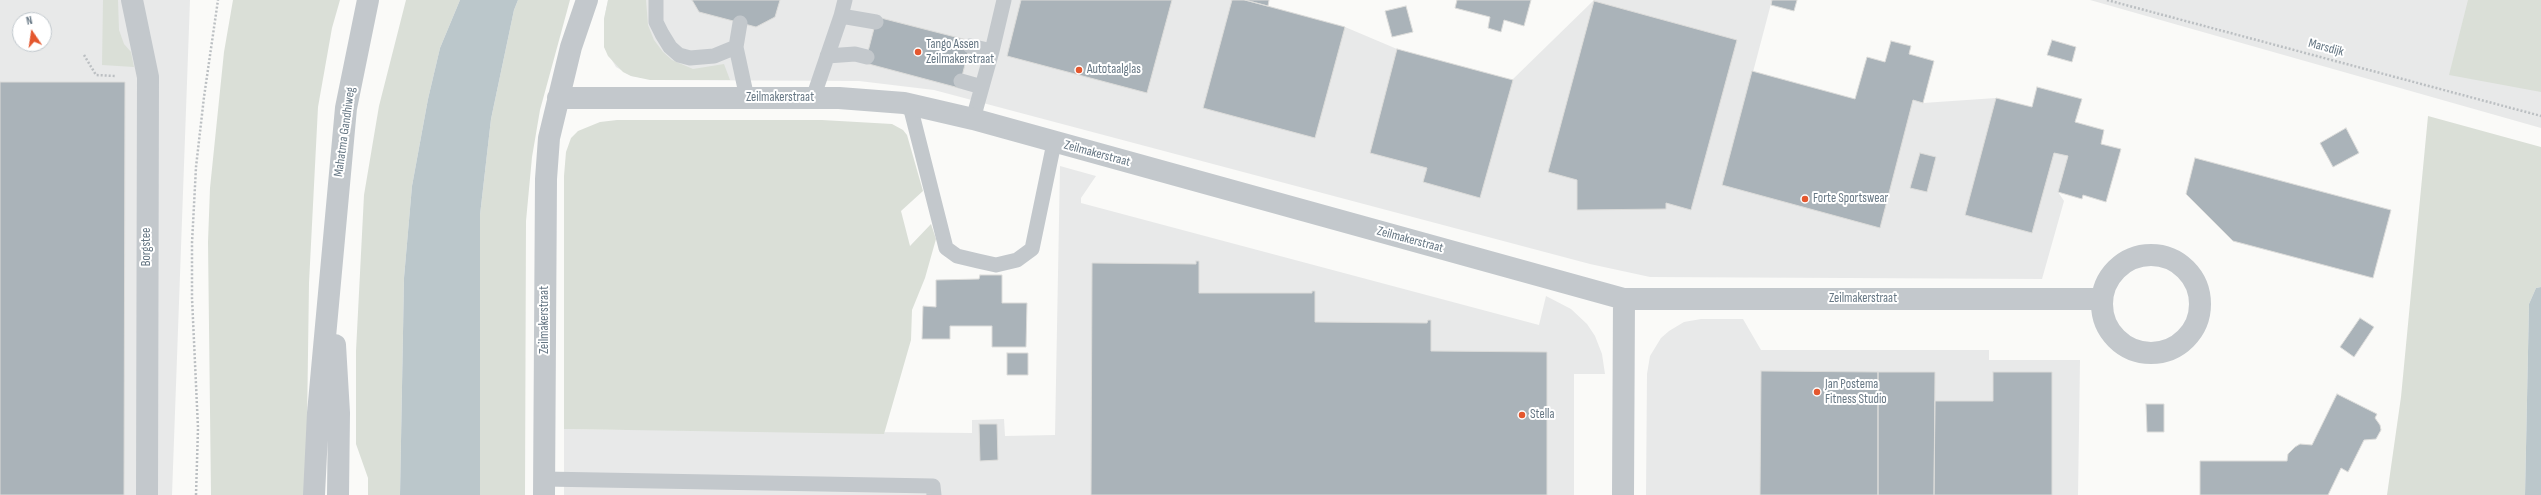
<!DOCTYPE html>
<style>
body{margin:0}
#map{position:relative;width:2541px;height:495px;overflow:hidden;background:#fafaf8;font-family:"Sofia Sans Condensed",sans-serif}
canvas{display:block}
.north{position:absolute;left:12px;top:12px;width:40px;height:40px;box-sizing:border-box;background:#fff;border:1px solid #c1c8cd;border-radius:50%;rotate:347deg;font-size:11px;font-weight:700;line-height:16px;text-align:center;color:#657683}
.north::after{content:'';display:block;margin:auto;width:14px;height:18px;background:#e4572e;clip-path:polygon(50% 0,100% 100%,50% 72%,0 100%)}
</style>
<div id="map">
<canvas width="2541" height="495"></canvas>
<div class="north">N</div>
</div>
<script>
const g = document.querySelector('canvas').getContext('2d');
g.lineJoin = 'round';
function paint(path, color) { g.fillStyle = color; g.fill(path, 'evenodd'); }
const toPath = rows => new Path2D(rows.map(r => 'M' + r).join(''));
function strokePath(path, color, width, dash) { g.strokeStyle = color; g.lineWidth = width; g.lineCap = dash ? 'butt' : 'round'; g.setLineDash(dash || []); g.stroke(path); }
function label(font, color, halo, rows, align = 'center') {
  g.font = font + ' "Sofia Sans Condensed",sans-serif'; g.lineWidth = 4; g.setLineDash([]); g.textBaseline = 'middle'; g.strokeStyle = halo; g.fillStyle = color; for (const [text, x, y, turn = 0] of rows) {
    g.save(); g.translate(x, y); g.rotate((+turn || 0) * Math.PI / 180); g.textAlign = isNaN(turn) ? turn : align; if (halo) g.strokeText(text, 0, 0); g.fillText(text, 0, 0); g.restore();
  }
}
paint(toPath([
 [0,0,190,0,172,495,0,495],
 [20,20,44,20,44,44,20,44],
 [608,0,1245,0,1345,27,1397,49,1512,80,1594,0,1772,0,1753,72,1855,99,1913,100,1923,103,1996,98,2032,107,2054,153,2068,156,2058,192,2064,201,2042,279,1650,277,1590,264,934,90,859,81,657,80,631,76,616,67,604,47,604,19],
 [2090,0,2541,0,2541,128],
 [1060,166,1096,176,1081,198,1081,203,1539,325,1546,296,1571,309,1587,324,1595,336,1602,354,1605,374,1574,374,1574,495,564,495,564,429,972,433,972,420,1004,419,1005,436,1055,435],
 [1701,319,1743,319,1761,350,1989,350,1989,360,2080,360,2078,495,1646,495,1647,374,1650,356,1661,338,1669,331,1684,322]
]), '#e8e9e9');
paint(toPath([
 [103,0,118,0,119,30,124,44,131,52,134,67,102,65],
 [233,0,340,0,332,28,318,107,309,283,306,495,211,495,208,242,210,188,224,52],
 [406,0,460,0,440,48,428,99,412,186,404,278,400,495,368,495,368,478,356,444,356,351,364,195,379,106],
 [518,0,570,0,540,110,532,157,526,221,525,495,480,495,480,215,491,119,514,10],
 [608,0,646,0,648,25,654,40,663,52,672,60,693,69,724,64,730,80,650,80,631,76,623,72,608,56,604,47,604,19],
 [2468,0,2541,0,2541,92,2449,75],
 [2428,116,2541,147,2541,287,2536,288,2529,304,2525,495,2387,495,2401,397],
 [617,120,822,120,892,124,903,130,907,135,923,191,901,211,910,246,931,224,936,239,925,278,912,310,911,340,884,434,564,429,564,176,566,152,571,138,578,131,600,122]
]), '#dadfd7');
paint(toPath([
 [460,0,518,0,514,10,491,119,480,215,480,495,400,495,404,278,412,186,428,99,440,48],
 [2541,287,2541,495,2525,495,2529,304,2536,288]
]), '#bbc7cb');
const building = toPath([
 [692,0,780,0,775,17,756,27,699,12,692,0],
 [1021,0,1172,0,1147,93,1007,56,1021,0],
 [1232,0,1245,0,1345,27,1315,138,1203,108,1232,0],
 [1245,0,1269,0,1268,6,1245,0],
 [1457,0,1531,0,1524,26,1504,20,1501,32,1488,28,1490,17,1455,8,1457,0],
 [1772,0,1797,0,1794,11,1771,5,1772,0],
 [1594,1,1737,40,1691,210,1666,203,1666,209,1577,210,1577,180,1548,172,1594,1],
 [1406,6,1413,32,1392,37,1385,11,1406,6],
 [877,17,971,41,959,88,865,63,877,17],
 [2052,40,2076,47,2072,62,2047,55,2052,40],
 [1891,41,1911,46,1909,54,1934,61,1923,103,1913,100,1880,228,1722,185,1752,71,1855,99,1867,57,1885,62,1891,41],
 [1397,49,1513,80,1480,198,1423,182,1427,168,1370,153,1397,49],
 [0,82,125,82,124,495,0,495,0,82],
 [2037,87,2082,99,2075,122,2104,130,2101,144,2121,149,2106,202,2083,195,2082,199,2058,192,2068,156,2054,153,2032,233,1965,215,1996,98,2032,107,2037,87],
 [2346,128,2359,153,2333,167,2320,143,2346,128],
 [1920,153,1936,157,1927,192,1910,188,1920,153],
 [2195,158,2391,210,2373,278,2233,241,2186,194,2195,158],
 [1196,261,1199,261,1199,293,1312,293,1312,291,1315,291,1315,322,1427,323,1428,320,1431,320,1431,351,1547,352,1547,495,1091,495,1092,263,1196,264,1196,261],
 [980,275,1002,275,1002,303,1027,303,1026,347,992,347,992,326,950,326,950,339,922,339,923,306,936,307,936,280,979,279,980,275],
 [2360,318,2374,327,2354,357,2340,347,2360,318],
 [1007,353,1028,353,1028,375,1007,375,1007,353],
 [1761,371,1878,372,1878,495,1760,495,1761,371],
 [1878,372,1935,372,1934,495,1878,495,1878,372],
 [1993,372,2052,372,2052,495,1934,495,1935,401,1993,401,1993,372],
 [2337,394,2377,414,2375,418,2380,425,2381,430,2376,439,2364,440,2348,472,2341,468,2328,495,2200,495,2200,461,2287,461,2288,454,2295,447,2300,444,2312,445,2337,394],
 [2146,404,2164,404,2164,432,2147,432,2146,404],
 [979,424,997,424,998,460,980,461,979,424]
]);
paint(building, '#aab3b9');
strokePath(building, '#dcdcda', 1);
strokePath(toPath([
 [2107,0,2541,116],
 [84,55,96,75,115,76],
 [196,495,198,428,192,298,192,243,196,167,204,97,218,0]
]), '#bbbfc2', 2.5, [2, 2]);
strokePath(toPath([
 [656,0,656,22,662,34,670,47,679,55,690,58,714,56,736,47],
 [841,16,845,0],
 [740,23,736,47,747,98],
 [970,46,992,51,973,119],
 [992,51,1004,0],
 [827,56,855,54,867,57],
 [961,81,982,87],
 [813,98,841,16,876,22],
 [910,106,946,248,957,256,978,261,996,265,1017,260,1032,249,1054,143],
 [544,479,933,486,934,495]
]), '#c3c8cc', 15);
strokePath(toPath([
 [132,0,148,77,147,495],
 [558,98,839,98,904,103,973,119,1624,299,1623,495],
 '2102 304a49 49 0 1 1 98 0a49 49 0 1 1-98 0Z',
 [1624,299,2102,299],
 [544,495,546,179,549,138,571,47,587,0]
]), '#c3c8cc', 22);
strokePath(toPath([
 [335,345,339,413,338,495],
 [314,495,318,413,346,108,368,0]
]), '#c3c8cc', 22);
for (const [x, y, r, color] of [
 [918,52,4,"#e4572e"],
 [1079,70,4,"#e4572e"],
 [1805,199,4,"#e4572e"],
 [1817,392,4,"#e4572e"],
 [1522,415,4,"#e4572e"]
]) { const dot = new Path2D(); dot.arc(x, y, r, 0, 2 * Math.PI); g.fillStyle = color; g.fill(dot); strokePath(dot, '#fff', 1.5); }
label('13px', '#657683', '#fff', [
 ["Tango Assen",926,45],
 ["Zeilmakerstraat",926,60],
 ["Autotaalglas",1087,70],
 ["Forte Sportswear",1813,199],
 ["Jan Postema",1825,385],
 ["Fitness Studio",1825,400],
 ["Stella",1530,415]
], 'left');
label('13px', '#657683', '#fff', [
 ["Marsdijk",2326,48,15],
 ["Zeilmakerstraat",780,98],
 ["Mahatma Gandhiweg",345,132,-82],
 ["Zeilmakerstraat",1097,154,15],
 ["Zeilmakerstraat",1410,240,15],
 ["Borgstee",147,247,-90],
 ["Zeilmakerstraat",1863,299],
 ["Zeilmakerstraat",545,320,-90]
]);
</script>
